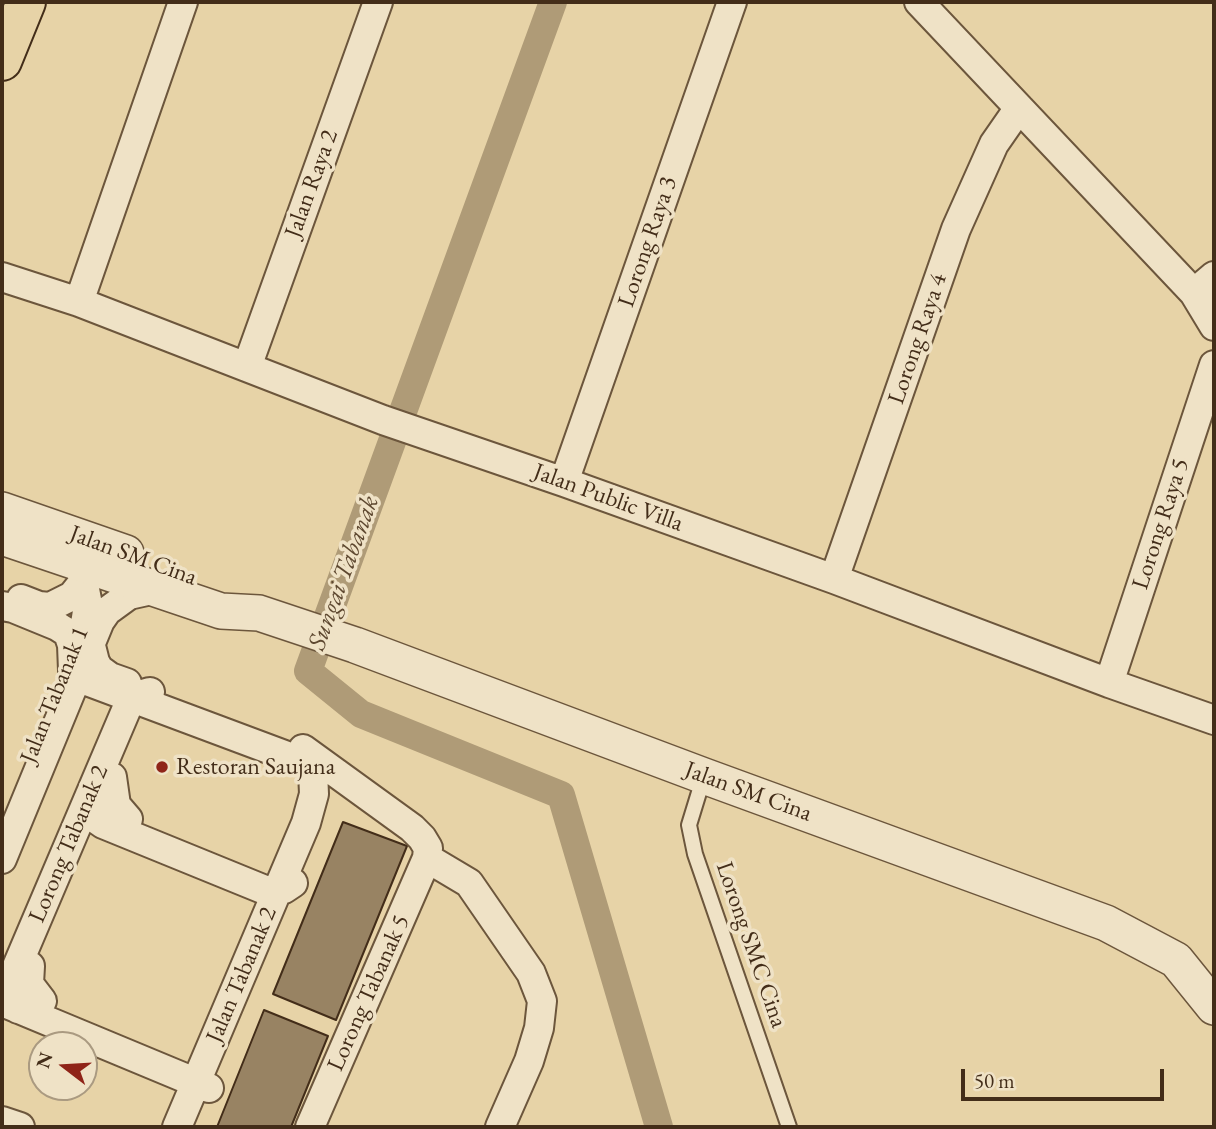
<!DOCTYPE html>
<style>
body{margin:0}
#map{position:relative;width:1216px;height:1129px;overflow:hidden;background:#e7d3a7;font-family:"EB Garamond",serif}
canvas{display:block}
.frame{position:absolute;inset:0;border:4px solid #432d19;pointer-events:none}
.north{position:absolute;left:28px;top:1031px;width:70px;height:70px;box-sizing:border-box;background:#efe2c6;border:2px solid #aa9a81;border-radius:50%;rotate:287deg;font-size:19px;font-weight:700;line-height:28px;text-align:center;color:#432d19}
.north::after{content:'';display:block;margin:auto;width:24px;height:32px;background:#8f2418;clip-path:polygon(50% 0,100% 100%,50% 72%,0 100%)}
.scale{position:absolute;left:961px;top:1069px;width:203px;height:32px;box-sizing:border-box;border:4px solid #432d19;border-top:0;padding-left:9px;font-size:21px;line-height:24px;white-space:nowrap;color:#432d19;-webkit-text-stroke:5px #efe2c6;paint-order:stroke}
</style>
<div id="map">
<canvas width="1216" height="1129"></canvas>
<div class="frame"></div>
<div class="north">N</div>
<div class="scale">50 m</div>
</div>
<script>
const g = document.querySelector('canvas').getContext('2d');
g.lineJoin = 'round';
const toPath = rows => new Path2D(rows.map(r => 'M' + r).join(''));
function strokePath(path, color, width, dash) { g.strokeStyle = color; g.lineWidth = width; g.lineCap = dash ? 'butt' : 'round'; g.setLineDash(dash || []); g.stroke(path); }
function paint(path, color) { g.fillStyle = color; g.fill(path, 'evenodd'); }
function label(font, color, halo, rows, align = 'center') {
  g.font = font + ' "EB Garamond",serif'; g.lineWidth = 7; g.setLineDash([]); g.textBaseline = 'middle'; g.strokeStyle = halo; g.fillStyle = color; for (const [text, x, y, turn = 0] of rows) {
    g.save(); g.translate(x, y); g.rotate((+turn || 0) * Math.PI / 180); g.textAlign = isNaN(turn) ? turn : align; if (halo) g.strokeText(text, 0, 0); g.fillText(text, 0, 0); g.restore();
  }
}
strokePath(toPath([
 [553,2,308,671,361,714,561,795,659,1127]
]), '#af9b77', 28);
const building = toPath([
 [343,822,407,846,336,1020,273,994,343,822],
 [264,1010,328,1036,291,1127,217,1127,264,1010]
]);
paint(building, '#988363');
strokePath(building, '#432d19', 2);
const service = toPath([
 [704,776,689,825,695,854,789,1127]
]);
const minor = toPath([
 [919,2,1194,293],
 [1214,276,1194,293,1214,326],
 [2,277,79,302,383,420,564,482,834,579,1109,683,1214,720],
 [79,302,183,2],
 [247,367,378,2],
 [564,482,732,2],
 [76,562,82,574,88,605,85,624,79,639],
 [834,579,956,229,994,144,1019,108],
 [21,599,39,606,50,607,72,596,84,581],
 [2,606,13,608,57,626,68,633,72,645,73,671,84,680,298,760,308,765,313,771,314,794,306,823,177,1127],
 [91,646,95,662,99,669,110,677,127,683],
 [1109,683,1214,365],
 [303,749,412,828,422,838,428,848,427,858,310,1127],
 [112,777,116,805,128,819],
 [90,795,90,810,93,817,103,824,270,892,284,889,293,883],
 [427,858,469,883,531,973,542,1001,539,1028,529,1061,500,1127],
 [2,859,100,621,107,611,129,595,156,589],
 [30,966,29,984,42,1001],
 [2,1002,209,1088],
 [18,1009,11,998,12,978,127,708,136,696,150,692],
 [2,1121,20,1127]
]);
const tertiary = toPath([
 [2,510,126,553],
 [2,537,221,611,259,613,355,645,704,776,1106,923,1176,960,1214,1007]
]);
const trunk = toPath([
 [2,61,26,2]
]);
strokePath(service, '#6c563c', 18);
strokePath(minor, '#6c563c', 32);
strokePath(tertiary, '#6c563c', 38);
strokePath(trunk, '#432d19', 42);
strokePath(service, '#efe2c6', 14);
strokePath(minor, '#efe2c6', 28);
strokePath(tertiary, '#efe2c6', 35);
strokePath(trunk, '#e7d3a7', 38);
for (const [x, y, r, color] of [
 [162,767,7,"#8f2418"]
]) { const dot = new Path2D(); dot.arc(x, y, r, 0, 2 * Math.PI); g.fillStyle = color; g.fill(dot); strokePath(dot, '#efe2c6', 2.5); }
label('24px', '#432d19', '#efe2c6', [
 ["Jalan Raya 2",312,184,-70],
 ["Lorong Raya 3",648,242,-71],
 ["Lorong Raya 4",918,339,-71],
 ["Jalan Public Villa",608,498,20],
 ["Lorong Raya 5",1161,524,-72],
 ["Jalan SM Cina",133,556,20],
 ["Jalan Tabanak 1",55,695,-68],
 ["Jalan SM Cina",748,792,20],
 ["Lorong Tabanak 2",69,844,-67],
 ["Lorong SMC Cina",751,945,71],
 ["Jalan Tabanak 2",242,975,-67],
 ["Lorong Tabanak 5",369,993,-66]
]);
label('24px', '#432d19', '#efe2c6', [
 ["Restoran Saujana",176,767]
], 'left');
label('italic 26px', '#5e4830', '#efe2c6', [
 ["Sungai Tabanak",344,573,-70]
]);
</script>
